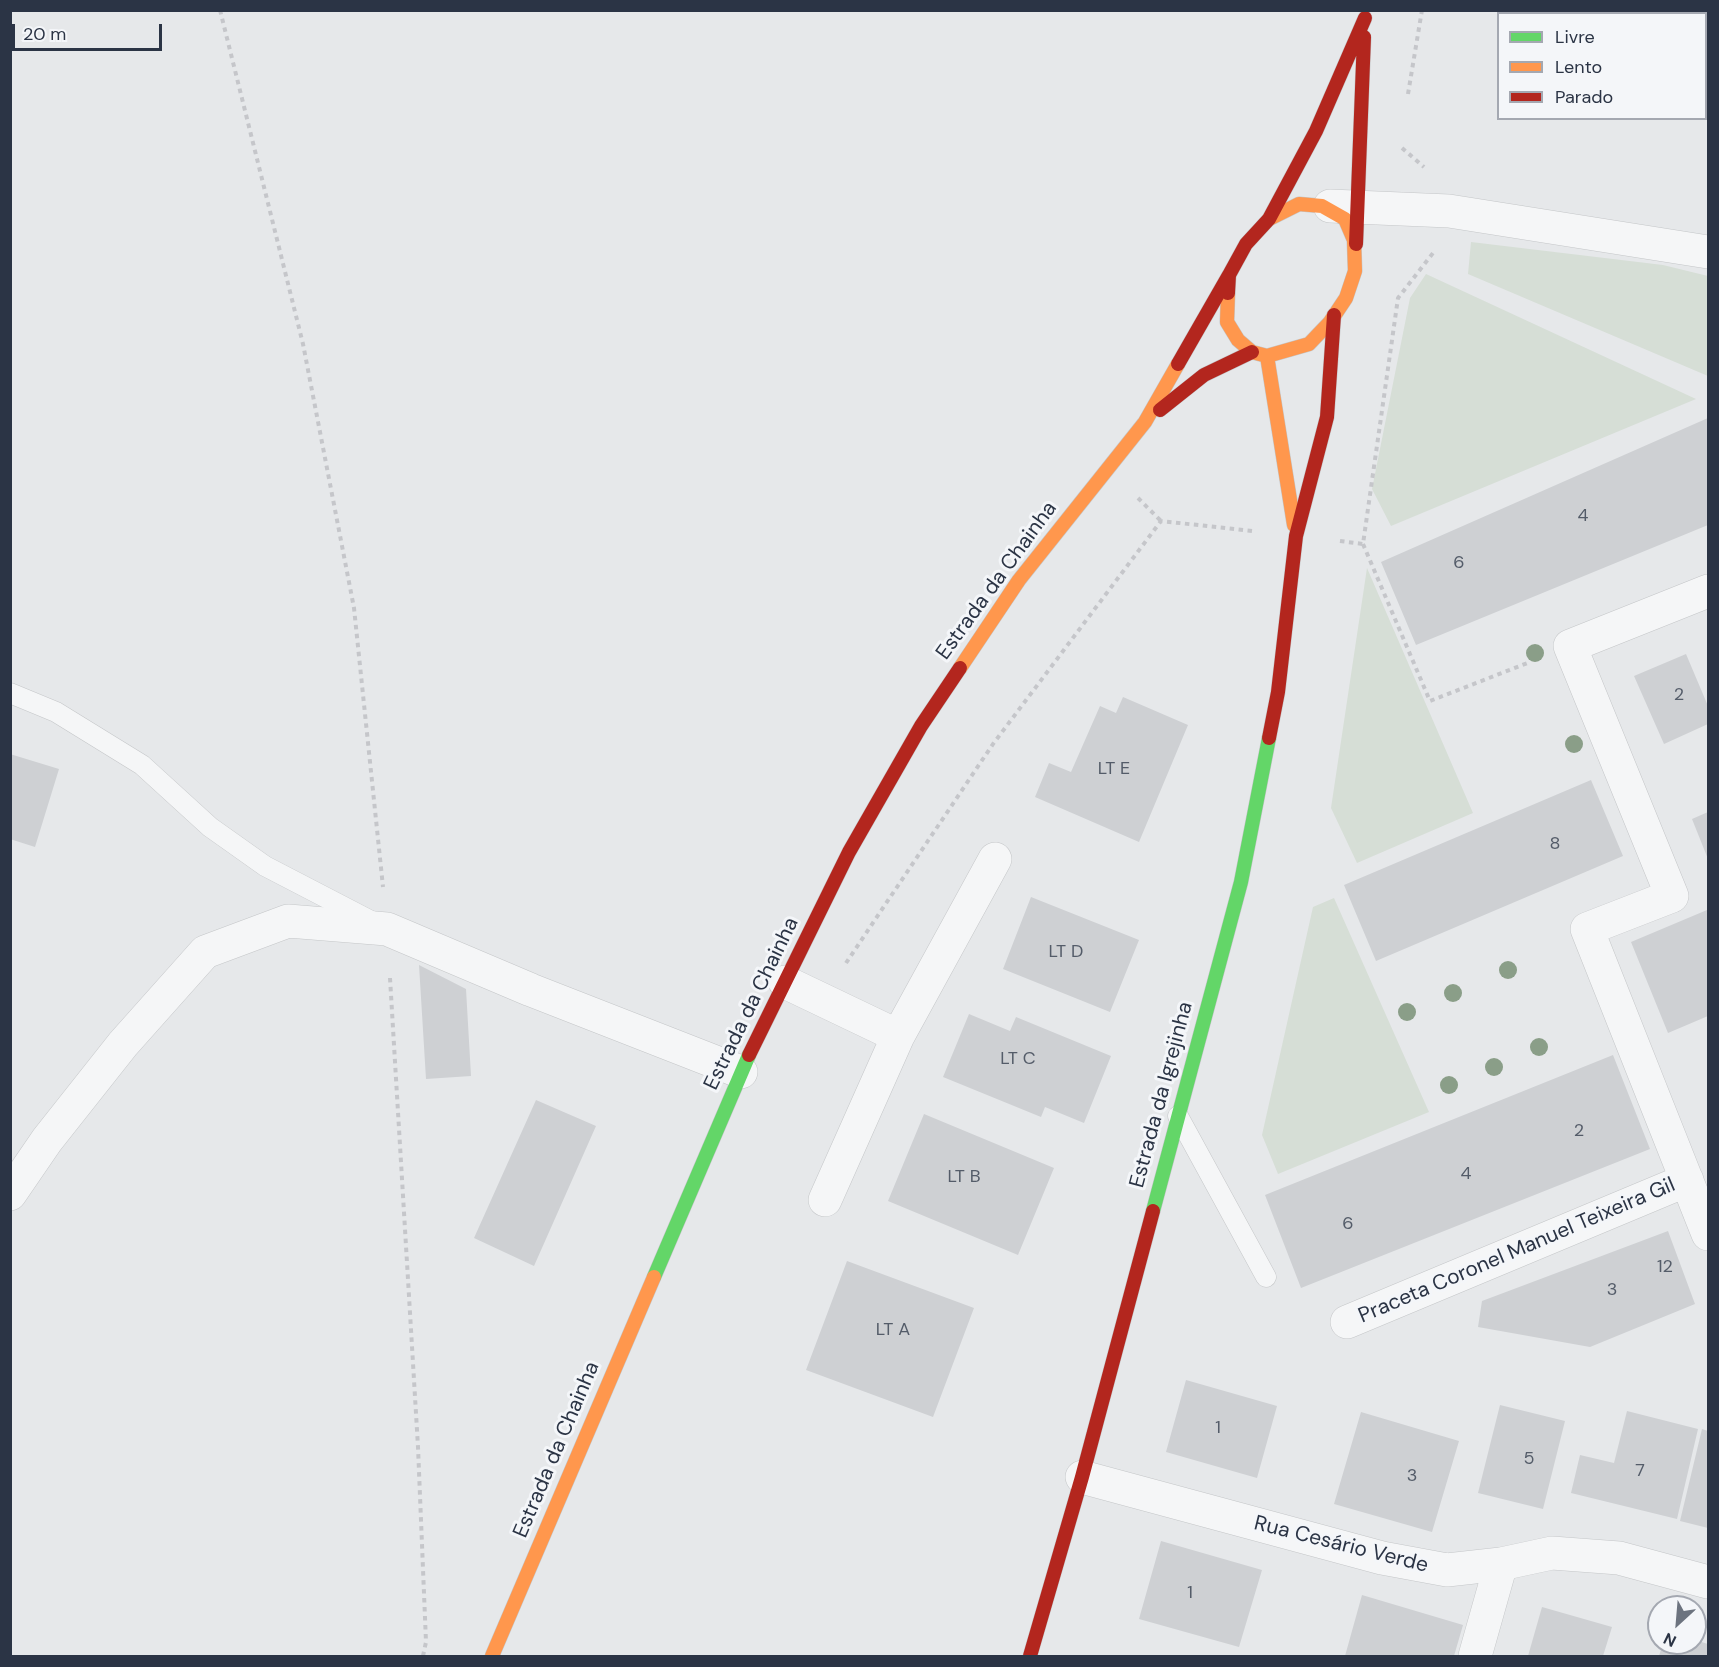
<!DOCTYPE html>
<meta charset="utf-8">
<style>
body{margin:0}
#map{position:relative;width:1719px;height:1667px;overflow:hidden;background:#e6e8ea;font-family:"DM Sans",sans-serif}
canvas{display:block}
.frame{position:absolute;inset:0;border:12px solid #2b3445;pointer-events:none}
.legend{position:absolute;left:1497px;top:12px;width:210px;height:108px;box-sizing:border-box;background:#f4f6f9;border:2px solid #a4a8b1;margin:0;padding:8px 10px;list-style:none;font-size:18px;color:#2b3445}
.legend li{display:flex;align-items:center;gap:12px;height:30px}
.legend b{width:30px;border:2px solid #a4a8b1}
.north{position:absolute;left:1647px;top:1595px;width:60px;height:60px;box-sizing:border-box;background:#f4f6f9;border:2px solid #a4a8b1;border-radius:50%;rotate:206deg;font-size:16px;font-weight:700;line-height:24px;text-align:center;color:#2b3445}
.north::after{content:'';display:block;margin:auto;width:21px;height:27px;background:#6c737f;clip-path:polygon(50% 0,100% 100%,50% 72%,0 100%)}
.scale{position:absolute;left:12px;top:24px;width:150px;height:27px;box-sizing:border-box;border:3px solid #2b3445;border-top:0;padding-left:8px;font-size:18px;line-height:21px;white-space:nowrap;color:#2b3445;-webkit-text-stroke:4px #f4f6f9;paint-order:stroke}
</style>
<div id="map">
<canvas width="1719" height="1667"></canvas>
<div class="frame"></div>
<ul class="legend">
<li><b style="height:8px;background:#63d668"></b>Livre</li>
<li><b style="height:8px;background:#ff974d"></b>Lento</li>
<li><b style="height:8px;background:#b3261e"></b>Parado</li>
</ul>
<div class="north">N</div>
<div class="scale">20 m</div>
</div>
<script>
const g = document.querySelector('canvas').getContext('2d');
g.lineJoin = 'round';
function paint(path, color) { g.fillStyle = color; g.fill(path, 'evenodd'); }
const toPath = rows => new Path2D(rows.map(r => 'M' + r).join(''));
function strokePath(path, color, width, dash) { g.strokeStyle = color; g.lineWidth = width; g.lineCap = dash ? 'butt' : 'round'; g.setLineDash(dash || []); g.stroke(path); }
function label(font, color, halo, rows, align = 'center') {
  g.font = font + ' "DM Sans",sans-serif'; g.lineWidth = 6; g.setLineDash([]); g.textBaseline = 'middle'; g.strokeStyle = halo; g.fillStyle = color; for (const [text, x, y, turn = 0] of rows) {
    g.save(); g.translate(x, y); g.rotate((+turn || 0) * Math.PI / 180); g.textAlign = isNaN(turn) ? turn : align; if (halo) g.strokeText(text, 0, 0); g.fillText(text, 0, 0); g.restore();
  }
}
paint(toPath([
 [1471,242,1663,265,1708,276,1708,376,1468,274],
 [1426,274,1696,399,1391,526,1372,489,1410,298],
 [1367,568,1473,813,1357,863,1331,808],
 [1334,898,1429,1112,1278,1174,1262,1135,1313,907]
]), '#d6ded6');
paint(toPath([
 [1708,418,1708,525,1416,645,1381,562],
 [1686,654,1708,706,1708,724,1664,744,1634,676],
 [1123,697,1188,725,1139,842,1035,797,1049,763,1071,772,1100,706,1116,713],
 [10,754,59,769,35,847,10,839],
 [1591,780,1623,856,1376,961,1344,885],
 [1708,812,1708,859,1692,819],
 [1031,897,1139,940,1110,1012,1003,969],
 [1707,910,1708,1016,1668,1033,1631,942],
 [419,965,466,989,471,1076,426,1079],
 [969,1014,1010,1031,1016,1017,1111,1056,1084,1123,1045,1107,1041,1117,943,1077],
 [1613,1055,1650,1149,1301,1288,1265,1195],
 [536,1100,596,1126,534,1266,474,1238],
 [924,1114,1054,1168,1018,1255,888,1201],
 [1668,1231,1695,1304,1590,1347,1478,1327,1482,1301],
 [847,1261,974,1308,933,1417,806,1370],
 [1186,1380,1277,1406,1257,1478,1166,1452],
 [1500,1405,1565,1421,1543,1509,1478,1493],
 [1627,1411,1698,1429,1677,1519,1571,1493,1580,1455,1614,1463],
 [1361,1412,1459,1441,1432,1532,1334,1504],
 [1702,1429,1708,1431,1708,1528,1680,1521],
 [1161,1541,1262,1570,1239,1647,1139,1619],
 [1362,1595,1463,1625,1454,1656,1345,1656],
 [1542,1607,1612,1627,1603,1656,1528,1656],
 [1695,1640,1708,1644,1708,1656,1659,1656,1663,1643,1695,1643]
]), '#ced0d3');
const lane = toPath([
 [10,693,56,712,142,765,210,827,265,866,371,921],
 [1178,1116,1266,1277]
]);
const street = toPath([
 [1330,206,1449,211,1708,252],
 [1708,591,1570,646,1672,896,1587,929,1708,1234],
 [785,982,898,1036],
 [10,1194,47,1140,123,1044,205,952,288,921,387,929,531,990,741,1072],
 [825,1200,898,1036,995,859],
 [1347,1322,1687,1180],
 [1082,1477,1382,1558,1447,1570,1501,1564,1552,1553,1619,1558,1708,1582],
 [1475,1656,1501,1564]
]);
const fast = toPath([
 [1153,1211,1241,882,1269,738],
 [654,1277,749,1055]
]);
const slow = toPath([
 [1228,293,1227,322,1238,340,1252,352,1267,356,1309,344,1330,322,1346,298,1355,271,1354,240,1345,219,1322,206,1299,204,1269,219],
 [1267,356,1294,525],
 [960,668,1019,580,1145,422,1178,364],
 [492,1656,654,1277]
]);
const jam = toPath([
 [1356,244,1364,37],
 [1228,293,1229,275,1246,244,1269,219,1316,131,1365,18],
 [1178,364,1229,275],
 [1160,410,1204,375,1252,352],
 [1269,738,1278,692,1296,536,1327,417,1334,315],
 [749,1055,849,852,921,726,960,668],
 [1030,1656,1082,1477,1153,1211]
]);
strokePath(lane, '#c4c6c8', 21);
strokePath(street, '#c4c6c8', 34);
strokePath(fast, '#c4c6c8', 15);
strokePath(slow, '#c4c6c8', 15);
strokePath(jam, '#c4c6c8', 15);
strokePath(toPath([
 [220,10,303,344,354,608,383,887],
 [1408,94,1422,10],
 [1402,148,1424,167],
 [1138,498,1161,521],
 [1340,541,1363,544,1398,298,1433,253],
 [1363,544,1430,701,1530,662],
 [846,963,993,744,1161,521,1252,531],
 [390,978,418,1447,426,1642,423,1656]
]), '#c5c6ca', 4, [4.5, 4.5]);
strokePath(lane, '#f5f6f7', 20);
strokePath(street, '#f5f6f7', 33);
strokePath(fast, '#63d668', 14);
strokePath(slow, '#ff974d', 14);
strokePath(jam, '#b3261e', 14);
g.fillStyle = '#8a9e88';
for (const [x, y] of [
 [1535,653],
 [1574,744],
 [1508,970],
 [1453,993],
 [1407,1012],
 [1539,1047],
 [1494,1067],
 [1449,1085]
]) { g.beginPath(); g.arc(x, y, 9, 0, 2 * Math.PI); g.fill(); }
label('18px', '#545c69', null, [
 ["4",1583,516],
 ["6",1459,563],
 ["2",1679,695],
 ["LT E",1114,769],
 ["8",1555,844],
 ["LT D",1066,952],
 ["LT C",1018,1059],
 ["2",1579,1131],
 ["4",1466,1174],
 ["LT B",964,1177],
 ["6",1348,1224],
 ["12",1665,1267],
 ["3",1612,1290],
 ["LT A",893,1330],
 ["1",1218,1428],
 ["5",1529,1459],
 ["7",1640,1471],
 ["3",1412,1476],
 ["1",1190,1593]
]);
label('21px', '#2b3445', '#f4f6f9', [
 ["Estrada da Chainha",997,581,-54],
 ["Estrada da Chainha",752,1004,-64],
 ["Estrada da Igrejinha",1162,1095,-75],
 ["Praceta Coronel Manuel Teixeira Gil",1517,1251,-23],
 ["Estrada da Chainha",557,1450,-67],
 ["Rua Cesário Verde",1341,1545,14]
]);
</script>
